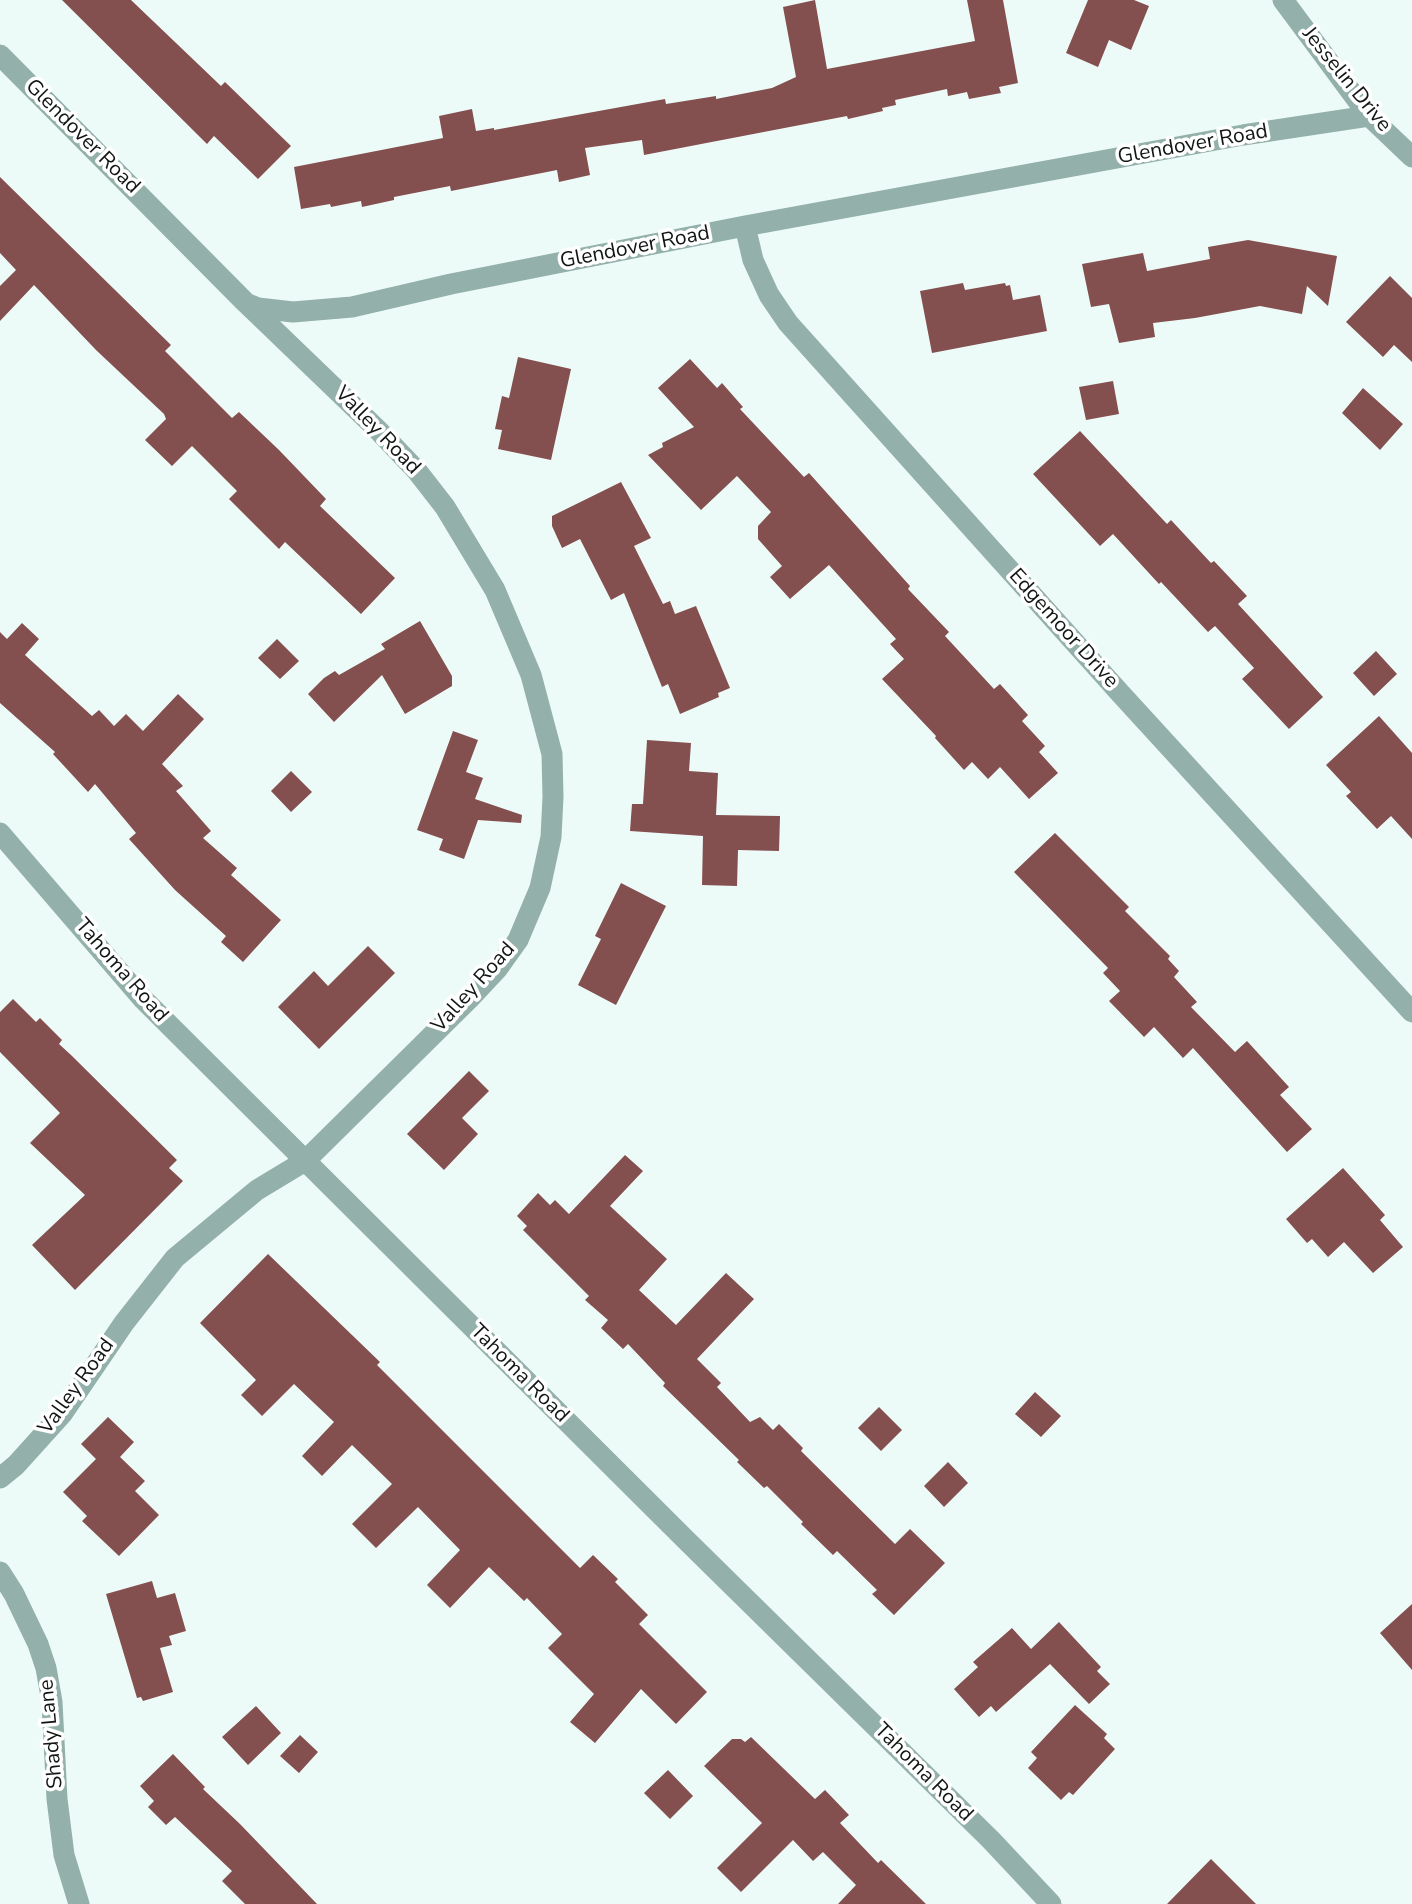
<!DOCTYPE html>
<style>
body{margin:0}
canvas{display:block;background:#edfbf8}
</style>
<canvas width="1412" height="1904"></canvas>
<script>
const context = document.querySelector('canvas').getContext('2d');
context.lineJoin = 'round';
function fillPath(path, color) { context.fillStyle = color; context.fill(path, 'evenodd'); }
const poly = rows => new Path2D(rows.map(r => 'M' + r).join(''));
function stroke(path, color, width, dash) { context.strokeStyle = color; context.lineWidth = width; context.lineCap = dash ? 'butt' : 'round'; context.setLineDash(dash || []); context.stroke(path); }
function label(font, color, halo, rows, align = 'center') {
  context.font = font + ' "Nunito Sans",sans-serif'; context.lineWidth = 7; context.setLineDash([]); context.textBaseline = 'middle'; context.strokeStyle = halo; context.fillStyle = color; for (const [text, x, y, turn = 0] of rows) {
    context.save(); context.translate(x, y); context.rotate((+turn || 0) * Math.PI / 180); context.textAlign = isNaN(turn) ? turn : align; if (halo) context.strokeText(text, 0, 0); context.fillText(text, 0, 0); context.restore();
  }
}
fillPath(poly([
 [62,0,131,0,221,86,225,82,291,146,258,179,214,136,207,144],
 [815,0,827,69,975,41,967,0,1003,0,1018,83,999,87,1001,93,969,99,967,92,948,96,947,89,895,100,896,105,882,108,883,111,848,119,847,116,644,155,642,140,585,148,590,175,559,182,557,170,451,191,450,186,394,197,394,200,362,207,361,201,331,207,330,204,301,209,294,167,443,138,439,116,472,109,476,131,494,128,494,130,665,99,666,104,716,96,716,99,772,88,796,77,783,7],
 [1088,0,1134,0,1149,6,1131,50,1109,40,1098,67,1066,53],
 [0,177,171,345,165,351,232,418,239,412,279,450,326,499,320,506,395,578,361,614,285,542,279,549,229,499,237,491,192,446,172,466,145,440,166,419,164,414,96,350,34,285,0,321,0,286,16,270,0,253],
 [1248,240,1337,256,1328,306,1307,286,1302,314,1260,306,1195,318,1153,323,1155,337,1119,343,1109,304,1091,307,1082,264,1143,253,1147,271,1210,259,1208,247],
 [1390,276,1412,298,1412,362,1394,345,1383,357,1346,322],
 [963,283,965,290,1005,283,1006,286,1010,285,1013,300,1040,295,1047,331,932,353,920,291],
 [518,357,571,369,551,460,498,449,502,430,495,429,502,396,509,398],
 [690,359,717,388,722,383,743,407,740,409,804,477,809,473,910,586,908,589,949,632,945,636,994,689,1000,684,1028,715,1022,721,1045,746,1039,752,1058,773,1029,799,1000,767,988,779,972,762,964,770,935,738,936,736,882,679,904,659,890,644,896,639,829,565,790,599,770,577,782,566,758,539,758,526,771,512,737,476,701,510,648,455,663,447,662,443,694,427,658,388],
 [1113,381,1119,414,1086,420,1079,387],
 [1363,388,1403,424,1380,450,1342,413],
 [1080,431,1167,524,1171,520,1211,563,1214,561,1247,596,1238,604,1323,697,1289,729,1242,679,1254,668,1215,626,1208,632,1161,582,1159,584,1113,534,1100,546,1033,474],
 [621,482,651,538,634,546,663,604,670,601,675,614,696,606,730,688,718,693,719,697,680,714,668,684,662,687,624,593,611,600,580,539,562,548,552,526,552,516],
 [420,621,452,676,452,686,405,714,382,675,334,722,308,694,324,678,335,671,339,675,385,649,381,644],
 [22,623,39,639,25,655,92,716,99,710,114,726,126,714,143,731,178,694,204,719,162,764,183,786,176,791,211,831,203,838,237,868,231,875,281,920,243,962,221,942,226,936,175,890,129,839,136,833,95,784,88,792,53,754,55,752,0,703,0,632,7,639],
 [277,639,299,661,280,679,258,658],
 [1376,651,1397,674,1374,696,1353,673],
 [1379,716,1412,753,1412,839,1391,816,1377,829,1346,796,1351,792,1326,765],
 [453,731,478,740,466,772,483,778,475,799,522,815,521,823,478,820,464,859,439,850,443,839,417,830],
 [647,740,691,743,689,771,718,773,716,815,780,816,779,851,738,850,737,886,702,885,703,836,630,831,632,804,643,804],
 [291,771,312,792,291,812,271,791],
 [1055,833,1129,907,1125,911,1170,956,1168,959,1179,971,1174,977,1197,1002,1191,1007,1235,1052,1247,1041,1289,1087,1280,1095,1312,1129,1287,1152,1193,1048,1183,1058,1154,1027,1144,1037,1109,1001,1120,991,1103,973,1108,968,1014,872],
 [621,883,666,906,616,1005,578,985,601,939,595,936],
 [368,946,395,973,319,1049,278,1007,314,971,328,986],
 [13,999,36,1022,40,1018,62,1040,59,1044,71,1055,177,1160,169,1168,183,1181,75,1290,32,1245,85,1195,30,1143,60,1113,0,1052,0,1012],
 [469,1071,489,1091,462,1118,478,1134,444,1170,407,1134],
 [625,1155,643,1171,610,1206,667,1259,639,1290,676,1325,726,1273,754,1299,697,1359,721,1383,717,1387,750,1422,760,1417,773,1430,779,1424,803,1448,801,1451,895,1544,910,1529,945,1563,894,1615,872,1594,877,1590,837,1551,833,1555,801,1524,803,1522,767,1486,764,1488,737,1462,739,1460,663,1386,665,1383,628,1344,623,1349,601,1328,608,1320,585,1300,589,1296,523,1230,527,1226,517,1216,538,1193,550,1205,555,1200,569,1214],
 [1343,1168,1385,1215,1380,1220,1403,1247,1373,1273,1344,1242,1328,1257,1312,1239,1307,1243,1286,1219],
 [268,1254,380,1362,377,1365,580,1568,593,1555,618,1579,615,1582,648,1615,639,1624,707,1692,676,1724,641,1689,595,1743,570,1722,594,1694,548,1648,562,1634,527,1598,524,1601,489,1567,450,1608,427,1585,460,1550,418,1507,376,1548,352,1524,392,1484,352,1445,322,1476,302,1456,334,1422,294,1384,262,1416,241,1395,256,1380,200,1323],
 [1035,1392,1061,1416,1041,1437,1015,1414],
 [879,1407,902,1430,881,1451,858,1428],
 [108,1417,134,1442,120,1457,145,1481,135,1491,159,1515,119,1556,82,1521,87,1516,63,1492,96,1459,81,1444],
 [948,1462,968,1483,944,1507,924,1486],
 [152,1581,157,1598,175,1593,186,1631,169,1636,172,1645,160,1648,173,1692,143,1701,141,1697,137,1698,106,1594],
 [1412,1604,1412,1670,1380,1633],
 [1059,1622,1101,1667,1097,1671,1110,1684,1089,1704,1050,1664,996,1712,991,1706,979,1717,954,1689,978,1667,973,1662,1012,1628,1031,1649],
 [1075,1705,1107,1734,1104,1738,1115,1749,1073,1795,1069,1792,1061,1800,1028,1768,1037,1758,1031,1752],
 [256,1706,281,1733,248,1765,222,1737],
 [300,1735,318,1752,299,1773,280,1756],
 [751,1737,815,1799,825,1790,849,1815,840,1823,878,1863,881,1860,926,1904,838,1904,856,1885,823,1852,813,1861,793,1840,741,1892,717,1868,762,1823,704,1766,732,1739,741,1739,745,1742],
 [173,1754,205,1787,203,1789,240,1824,317,1904,245,1904,222,1881,232,1871,175,1817,166,1825,148,1807,154,1801,140,1786],
 [668,1770,693,1796,670,1819,644,1793],
 [1211,1859,1256,1904,1167,1904]
]), '#844f4f');
stroke(poly([
 [1283,0,1369,116,1412,157],
 [0,55,246,303,379,431,417,471,445,507,495,590,531,675,552,754,553,797,551,837,540,888,518,940,498,968,470,998,305,1161,257,1190,175,1258,124,1323,62,1414,16,1465,0,1478],
 [745,226,753,260,769,295,788,323,1120,693,1412,1012],
 [248,304,258,308,293,312,352,307,451,284,745,226,1243,135,1369,116],
 [0,833,142,998,685,1539,991,1840,1051,1904],
 [0,1572,14,1594,38,1644,46,1668,52,1702,57,1799,64,1855,79,1904]
]), '#94b0aa', 21);
label('21px', '#111614', '#fff', [
 ["Jesselin Drive",1346,80,51],
 ["Glendover Road",82,137,45],
 ["Glendover Road",1193,145,-10],
 ["Glendover Road",635,248,-11],
 ["Valley Road",377,431,46],
 ["Edgemoor Drive",1063,629,48],
 ["Tahoma Road",121,971,49],
 ["Valley Road",474,988,-48],
 ["Tahoma Road",519,1374,45],
 ["Valley Road",77,1387,-54],
 ["Shady Lane",52,1734,-95],
 ["Tahoma Road",923,1773,45]
]);
</script>
